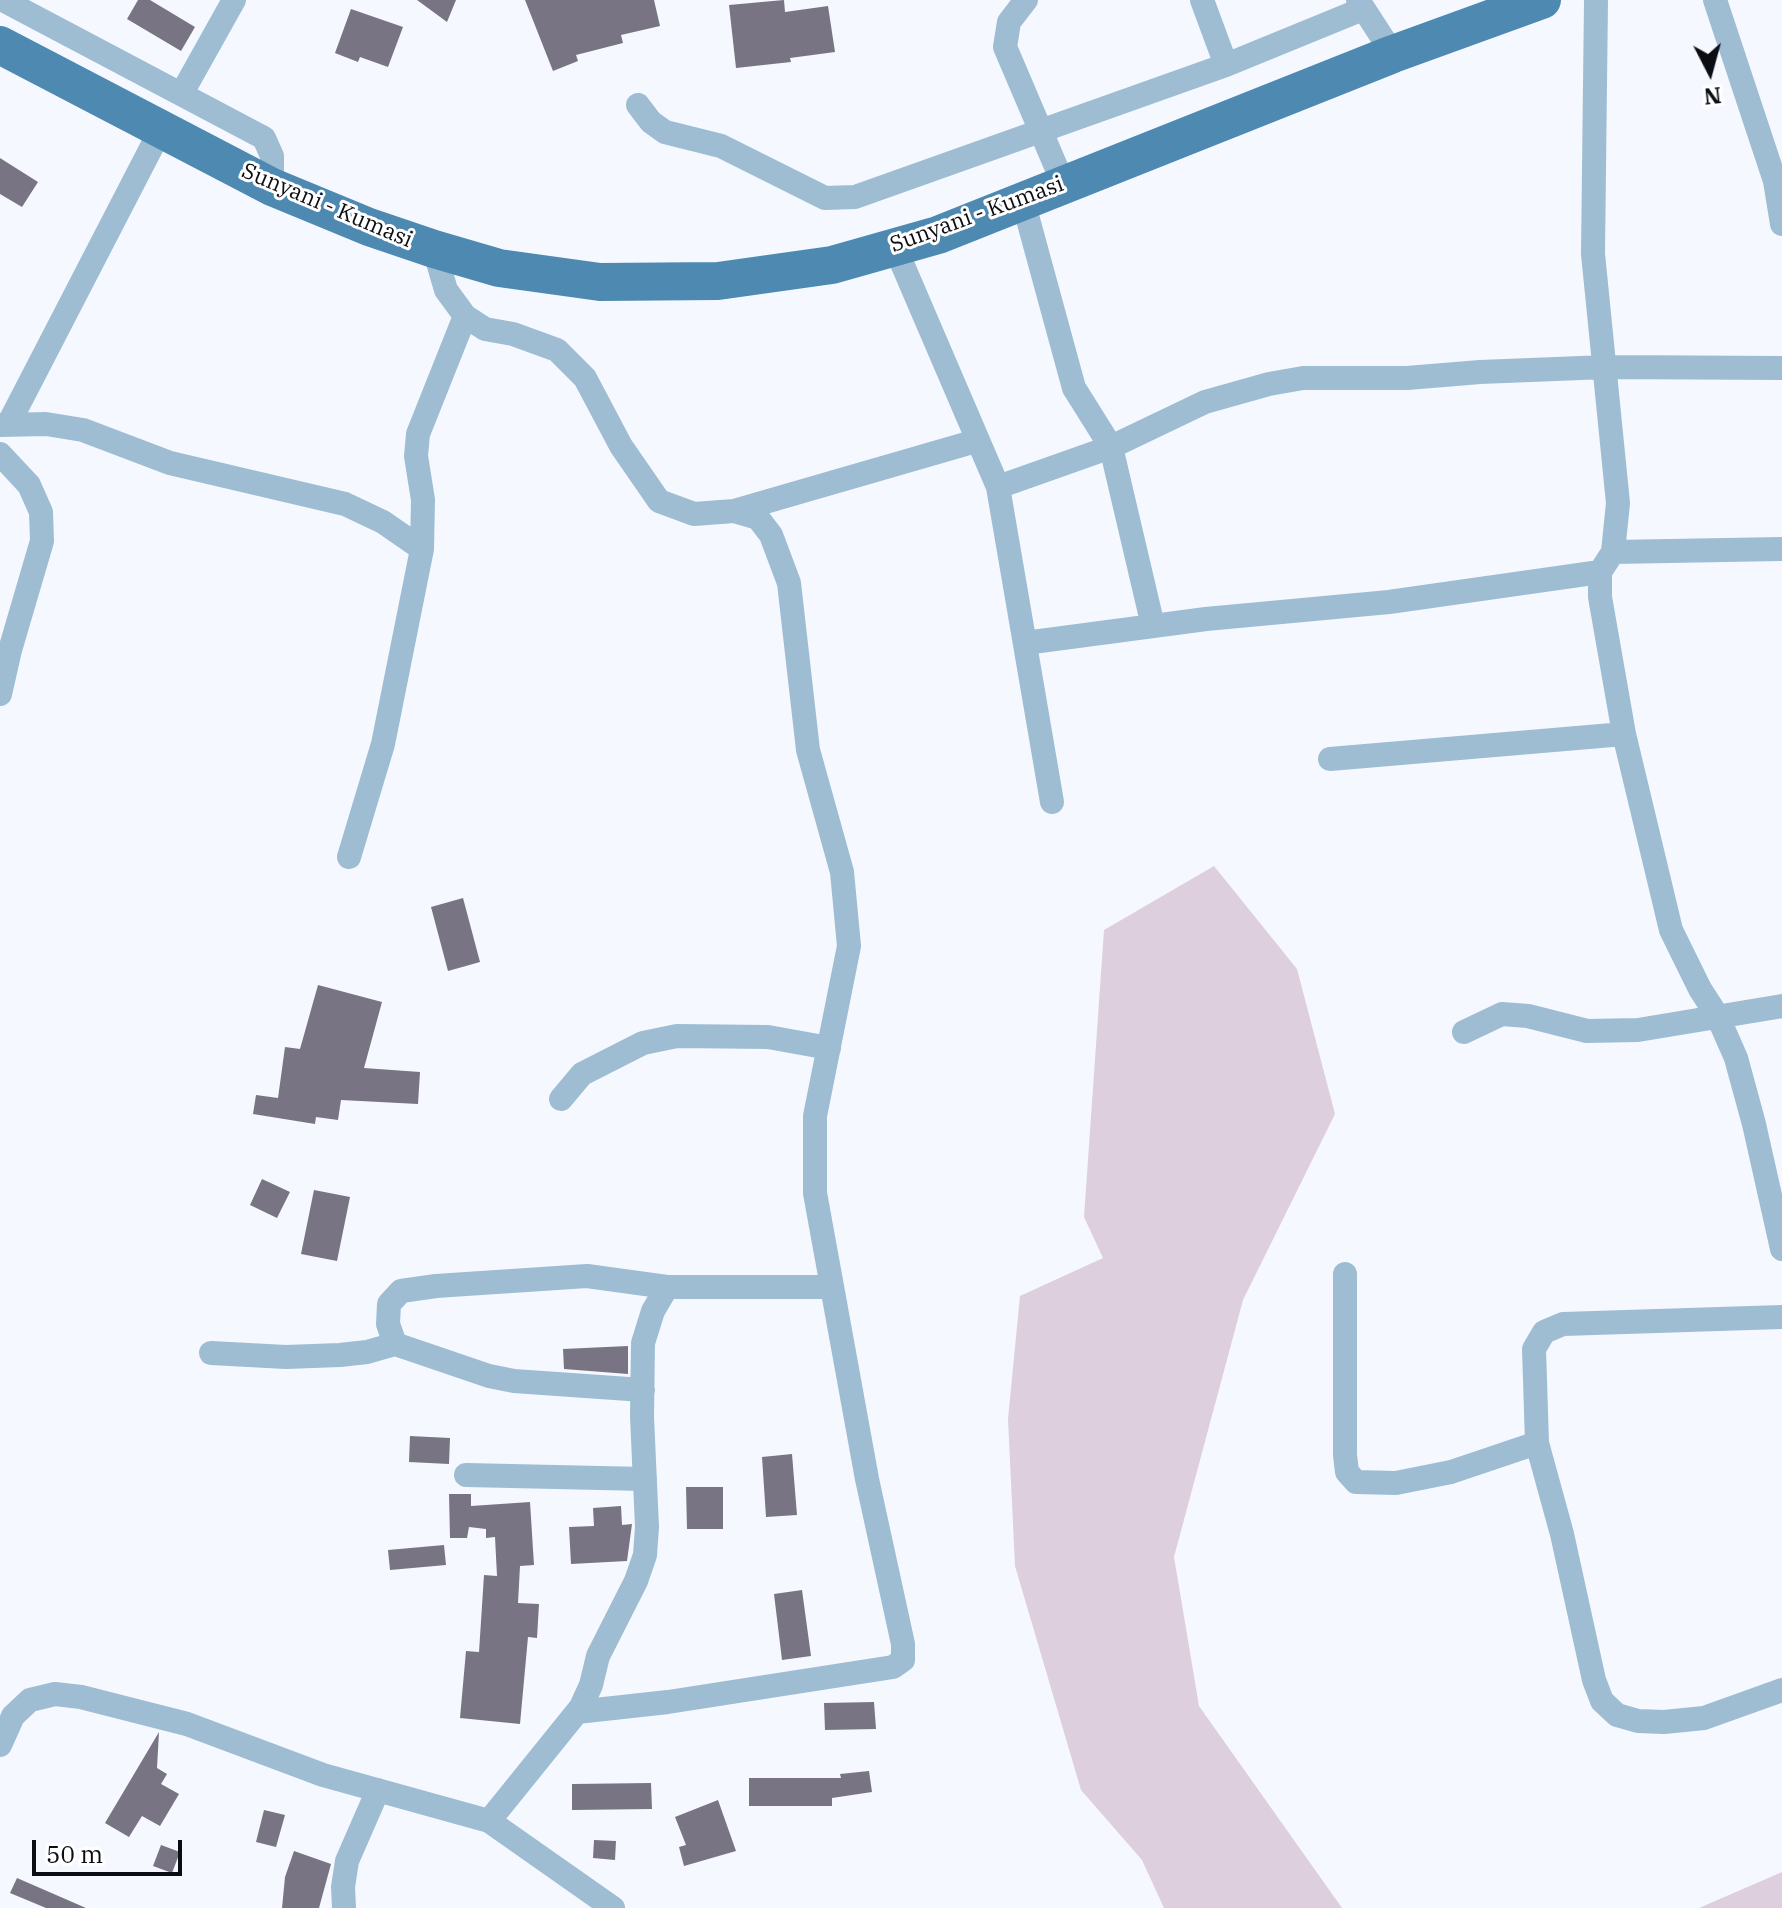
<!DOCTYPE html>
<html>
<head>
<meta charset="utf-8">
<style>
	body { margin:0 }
	#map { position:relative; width:1782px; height:1908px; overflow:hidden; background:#f5f8ff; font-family:"IBM Plex Serif",serif }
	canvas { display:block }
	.north { position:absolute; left:1670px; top:32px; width:80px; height:80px; -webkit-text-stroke:6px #fff; paint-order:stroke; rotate:174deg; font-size:22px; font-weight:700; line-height:32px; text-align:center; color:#0b0d12 }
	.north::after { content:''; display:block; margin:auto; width:28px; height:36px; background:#0b0d12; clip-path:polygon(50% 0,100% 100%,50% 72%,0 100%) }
	.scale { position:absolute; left:32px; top:1840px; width:150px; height:36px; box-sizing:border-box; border:4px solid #0b0d12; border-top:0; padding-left:10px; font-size:24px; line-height:28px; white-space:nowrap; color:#0b0d12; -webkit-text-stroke:6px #fff; paint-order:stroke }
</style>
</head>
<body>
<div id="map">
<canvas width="1782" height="1908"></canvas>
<div class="north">N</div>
<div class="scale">50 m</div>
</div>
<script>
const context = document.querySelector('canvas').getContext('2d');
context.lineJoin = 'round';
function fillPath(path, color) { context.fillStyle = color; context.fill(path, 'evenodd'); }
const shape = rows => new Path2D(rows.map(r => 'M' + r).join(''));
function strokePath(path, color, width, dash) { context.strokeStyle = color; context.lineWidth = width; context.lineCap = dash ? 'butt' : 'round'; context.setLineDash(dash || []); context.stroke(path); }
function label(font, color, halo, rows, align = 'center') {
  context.font = font + ' "IBM Plex Serif",serif'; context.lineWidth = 6; context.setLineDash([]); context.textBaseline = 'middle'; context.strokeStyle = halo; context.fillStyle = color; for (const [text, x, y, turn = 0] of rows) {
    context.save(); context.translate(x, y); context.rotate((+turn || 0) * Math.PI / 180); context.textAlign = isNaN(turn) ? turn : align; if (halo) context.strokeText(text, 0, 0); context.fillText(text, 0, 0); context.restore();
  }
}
const green = shape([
	[1214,866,1297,969,1335,1114,1243,1300,1174,1557,1199,1706,1342,1908,1164,1908,1142,1860,1081,1790,1015,1566,1008,1419,1020,1296,1103,1258,1084,1217,1104,930],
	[1782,1872,1782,1908,1699,1908]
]);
const building = shape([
	[138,0,150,0,195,27,181,51,127,19],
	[417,0,456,0,447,22],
	[525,0,654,0,660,26,621,35,623,43,576,55,578,61,553,71],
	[784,0,785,12,828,6,835,52,790,58,791,62,736,68,729,5],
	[351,9,403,27,388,67,360,57,358,62,335,53],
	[0,158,38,182,22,207,0,194],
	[463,898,480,962,448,971,431,907],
	[318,985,382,1002,364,1068,420,1072,418,1104,341,1100,338,1120,316,1117,315,1124,253,1114,256,1095,278,1098,285,1047,300,1049],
	[262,1179,290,1192,277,1218,250,1205],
	[314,1190,350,1197,337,1261,301,1254],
	[628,1346,628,1374,564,1369,563,1349],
	[410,1436,450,1438,449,1464,409,1462],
	[792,1454,797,1515,766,1517,762,1457],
	[686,1487,723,1487,723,1529,687,1529],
	[449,1494,471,1494,471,1506,530,1502,534,1565,520,1566,518,1603,539,1604,537,1638,528,1637,520,1724,460,1718,466,1651,479,1652,484,1575,497,1576,495,1537,486,1538,486,1529,469,1527,467,1538,450,1538],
	[621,1506,622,1525,632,1524,627,1561,571,1564,569,1527,594,1526,593,1508],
	[444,1545,446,1565,390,1570,388,1550],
	[802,1590,811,1656,782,1660,774,1594],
	[874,1702,876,1729,825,1730,824,1703],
	[159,1732,157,1768,167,1774,161,1784,179,1794,160,1826,142,1816,129,1837,105,1823],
	[869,1771,872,1792,832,1798,832,1806,749,1806,749,1778,841,1778,840,1774],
	[651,1783,652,1809,572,1810,572,1784],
	[718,1800,736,1851,684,1866,679,1847,686,1845,675,1817],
	[264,1810,285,1815,276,1847,256,1842],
	[594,1840,616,1841,615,1860,593,1858],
	[161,1845,180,1852,172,1873,153,1866],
	[294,1851,331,1864,319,1908,282,1908,285,1877],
	[17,1878,86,1908,46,1908,10,1893]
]);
const street = shape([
	[3,0,264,138,272,156,272,187],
	[1026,0,1009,22,1005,47,1063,183],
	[1202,0,1226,65],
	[1358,0,1393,54],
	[1596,0,1593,254,1618,503,1613,552,1600,572,1600,597,1624,734,1671,930,1700,989,1718,1017,1736,1058,1754,1124,1782,1249],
	[1715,0,1775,181,1782,224],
	[182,93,234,0],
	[638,105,651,122,665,132,721,146,825,198,855,197,1226,65,1363,9],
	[1023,201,1074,388,1111,447,1153,626],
	[895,247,998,487,1052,802],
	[434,249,446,290,465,316,485,329,513,334,557,350,585,378,621,446,659,501,694,514,734,511,758,518,771,535,789,583,808,750,842,872,849,946,815,1116,815,1193,867,1479,903,1644,903,1660,893,1667,668,1702,577,1712],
	[9,423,161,129],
	[0,425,46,424,83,430,170,463,345,504,383,522,422,549],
	[0,454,29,485,41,512,42,541,10,650,0,694],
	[998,487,1111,447,1205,402,1269,384,1303,378,1407,378,1480,372,1606,367,1782,368],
	[734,511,976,441],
	[1613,552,1782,549],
	[1025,643,1206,619,1389,602,1600,572],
	[1330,759,1624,734],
	[349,857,383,744,422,549,423,500,416,456,418,434,465,316],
	[1464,1032,1502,1014,1528,1016,1587,1031,1638,1030,1782,1006],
	[561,1099,582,1074,643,1043,677,1036,768,1037,829,1048],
	[1345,1274,1345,1455,1347,1472,1356,1482,1396,1483,1451,1472,1537,1443],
	[1782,1317,1563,1324,1544,1332,1534,1349,1537,1443,1562,1534,1594,1680,1602,1701,1617,1715,1638,1721,1664,1722,1704,1718,1782,1690],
	[395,1344,388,1324,389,1304,401,1291,436,1286,587,1276,667,1287],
	[211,1353,286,1357,340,1355,367,1352,395,1344,489,1376,514,1381,643,1390],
	[466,1475,645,1479],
	[0,1745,13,1716,30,1700,55,1694,81,1697,187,1724,323,1775,489,1821,613,1908],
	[489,1821,581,1707,591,1685,598,1656,636,1581,645,1555,647,1527,642,1417,643,1343,653,1311,667,1287,830,1287],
	[344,1908,343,1887,347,1861,378,1790]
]);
const primary = shape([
	[0,45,272,187,369,227,434,249,499,268,600,282,718,281,832,265,938,235,1393,54,1542,0]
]);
const streetNames = [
	["Sunyani - Kumasi",327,206,23],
	["Sunyani - Kumasi",977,215,-20]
];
fillPath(green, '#decfdf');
fillPath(building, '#787483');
strokePath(street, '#9ebdd3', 24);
strokePath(primary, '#4e89b2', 38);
label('22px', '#0b0d12', '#fff', streetNames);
</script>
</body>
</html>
